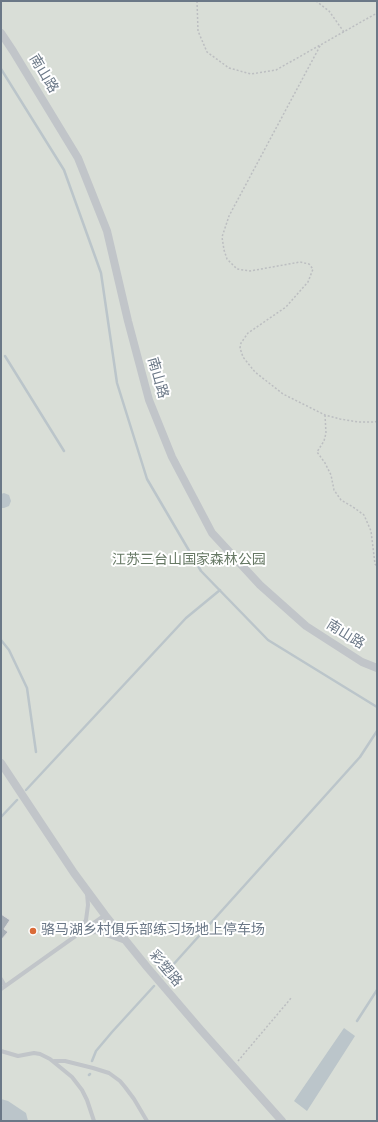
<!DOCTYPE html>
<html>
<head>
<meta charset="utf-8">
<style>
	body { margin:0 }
	#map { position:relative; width:378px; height:1122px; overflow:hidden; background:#f9faf8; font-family:Jost,sans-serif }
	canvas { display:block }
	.frame { position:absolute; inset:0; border:2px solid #6b7887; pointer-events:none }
</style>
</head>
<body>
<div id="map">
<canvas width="378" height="1122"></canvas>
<div class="frame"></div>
</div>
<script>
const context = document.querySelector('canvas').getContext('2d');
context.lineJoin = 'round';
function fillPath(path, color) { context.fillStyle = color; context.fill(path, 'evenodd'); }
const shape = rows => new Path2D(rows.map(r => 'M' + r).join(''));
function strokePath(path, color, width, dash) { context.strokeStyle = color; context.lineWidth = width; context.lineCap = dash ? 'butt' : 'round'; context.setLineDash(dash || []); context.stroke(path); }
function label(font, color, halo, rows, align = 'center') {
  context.font = font + ' Jost,"Noto Sans SC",sans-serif'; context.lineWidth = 4; context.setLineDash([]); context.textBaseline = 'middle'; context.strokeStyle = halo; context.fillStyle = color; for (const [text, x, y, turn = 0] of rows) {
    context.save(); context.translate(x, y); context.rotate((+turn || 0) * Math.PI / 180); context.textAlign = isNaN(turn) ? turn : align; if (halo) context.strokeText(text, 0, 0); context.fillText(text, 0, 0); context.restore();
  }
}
const green = shape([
	[1,1,377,1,377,1121,1,1121]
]);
const water = shape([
	[4,493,9,495,11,501,9,506,4,508,2,508,1,494],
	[344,1028,355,1036,307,1111,294,1101],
	[1,1099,8,1101,26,1113,28,1121,1,1121]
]);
const stream = shape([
	[1,69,64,170,101,273,117,383,147,479,201,571,268,640,377,707],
	[5,356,64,451],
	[1,640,9,650,27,688,36,752],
	[26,790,186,618,220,590],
	[1,817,17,800],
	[163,976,360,757,377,731],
	[357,1021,377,990],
	[92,1061,96,1051,112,1032,154,986],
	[89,1075,90,1074]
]);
const building = shape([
	[1,914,10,920,4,929,8,932,1,940,1,914]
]);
const path = shape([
	[197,1,198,31,207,52,229,68,251,74,276,70,377,13],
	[316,1,329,11,344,32],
	[320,46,229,216,222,237,224,250,227,259,237,269,250,271,300,262,309,264,313,269,308,282,286,307,248,333,241,343,240,348,243,357,255,372,283,394,325,415,340,419,358,422,375,422,377,421],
	[325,415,326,433,324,441,317,452,325,463,331,475,334,490,341,500,353,507,364,515,371,531,375,564,377,566],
	[238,1061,292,997]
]);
const service = shape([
	[78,932,86,920,88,905,87,893],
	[78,935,88,933,96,932,104,934,123,941],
	[1,979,5,986],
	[1,989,105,915],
	[1,1051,18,1056,34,1053,40,1054,50,1059,72,1077,82,1090,87,1100,94,1121],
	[54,1061,65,1061,93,1068,109,1073,120,1081,125,1087,134,1099,147,1121]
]);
const minor = shape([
	[1,33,13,51,78,158,107,231,128,321,149,400,172,457,212,533,260,585,306,626,362,662,377,668],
	[1,763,74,873,105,915,147,967,200,1029,282,1121]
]);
const markers = [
	[33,931,4,"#da6b38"]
];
const streetNames = [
	["南山路",43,74,59],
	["南山路",157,378,74],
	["南山路",345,635,32],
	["彩塑路",165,969,50]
];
const parkNames = [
	["江苏三台山国家森林公园",189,561]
];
const poiNames = [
	["骆马湖乡村俱乐部练习场地上停车场",41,931]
];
fillPath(green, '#d9ded7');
fillPath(water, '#bbc5ca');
strokePath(stream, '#bbc5ca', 2.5);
fillPath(building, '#a9b0b7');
strokePath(building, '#dbdcda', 1);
strokePath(path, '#bcbec1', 1.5, [2, 2]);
strokePath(service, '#c1c5c9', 4);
strokePath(minor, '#c1c5c9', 8);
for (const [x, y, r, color] of markers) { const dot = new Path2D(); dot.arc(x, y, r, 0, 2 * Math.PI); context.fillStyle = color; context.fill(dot); strokePath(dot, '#fff', 1.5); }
label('14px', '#6b7887', '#fff', streetNames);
label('14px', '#677965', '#fff', parkNames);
label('14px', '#6b7887', '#fff', poiNames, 'left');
</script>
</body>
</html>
